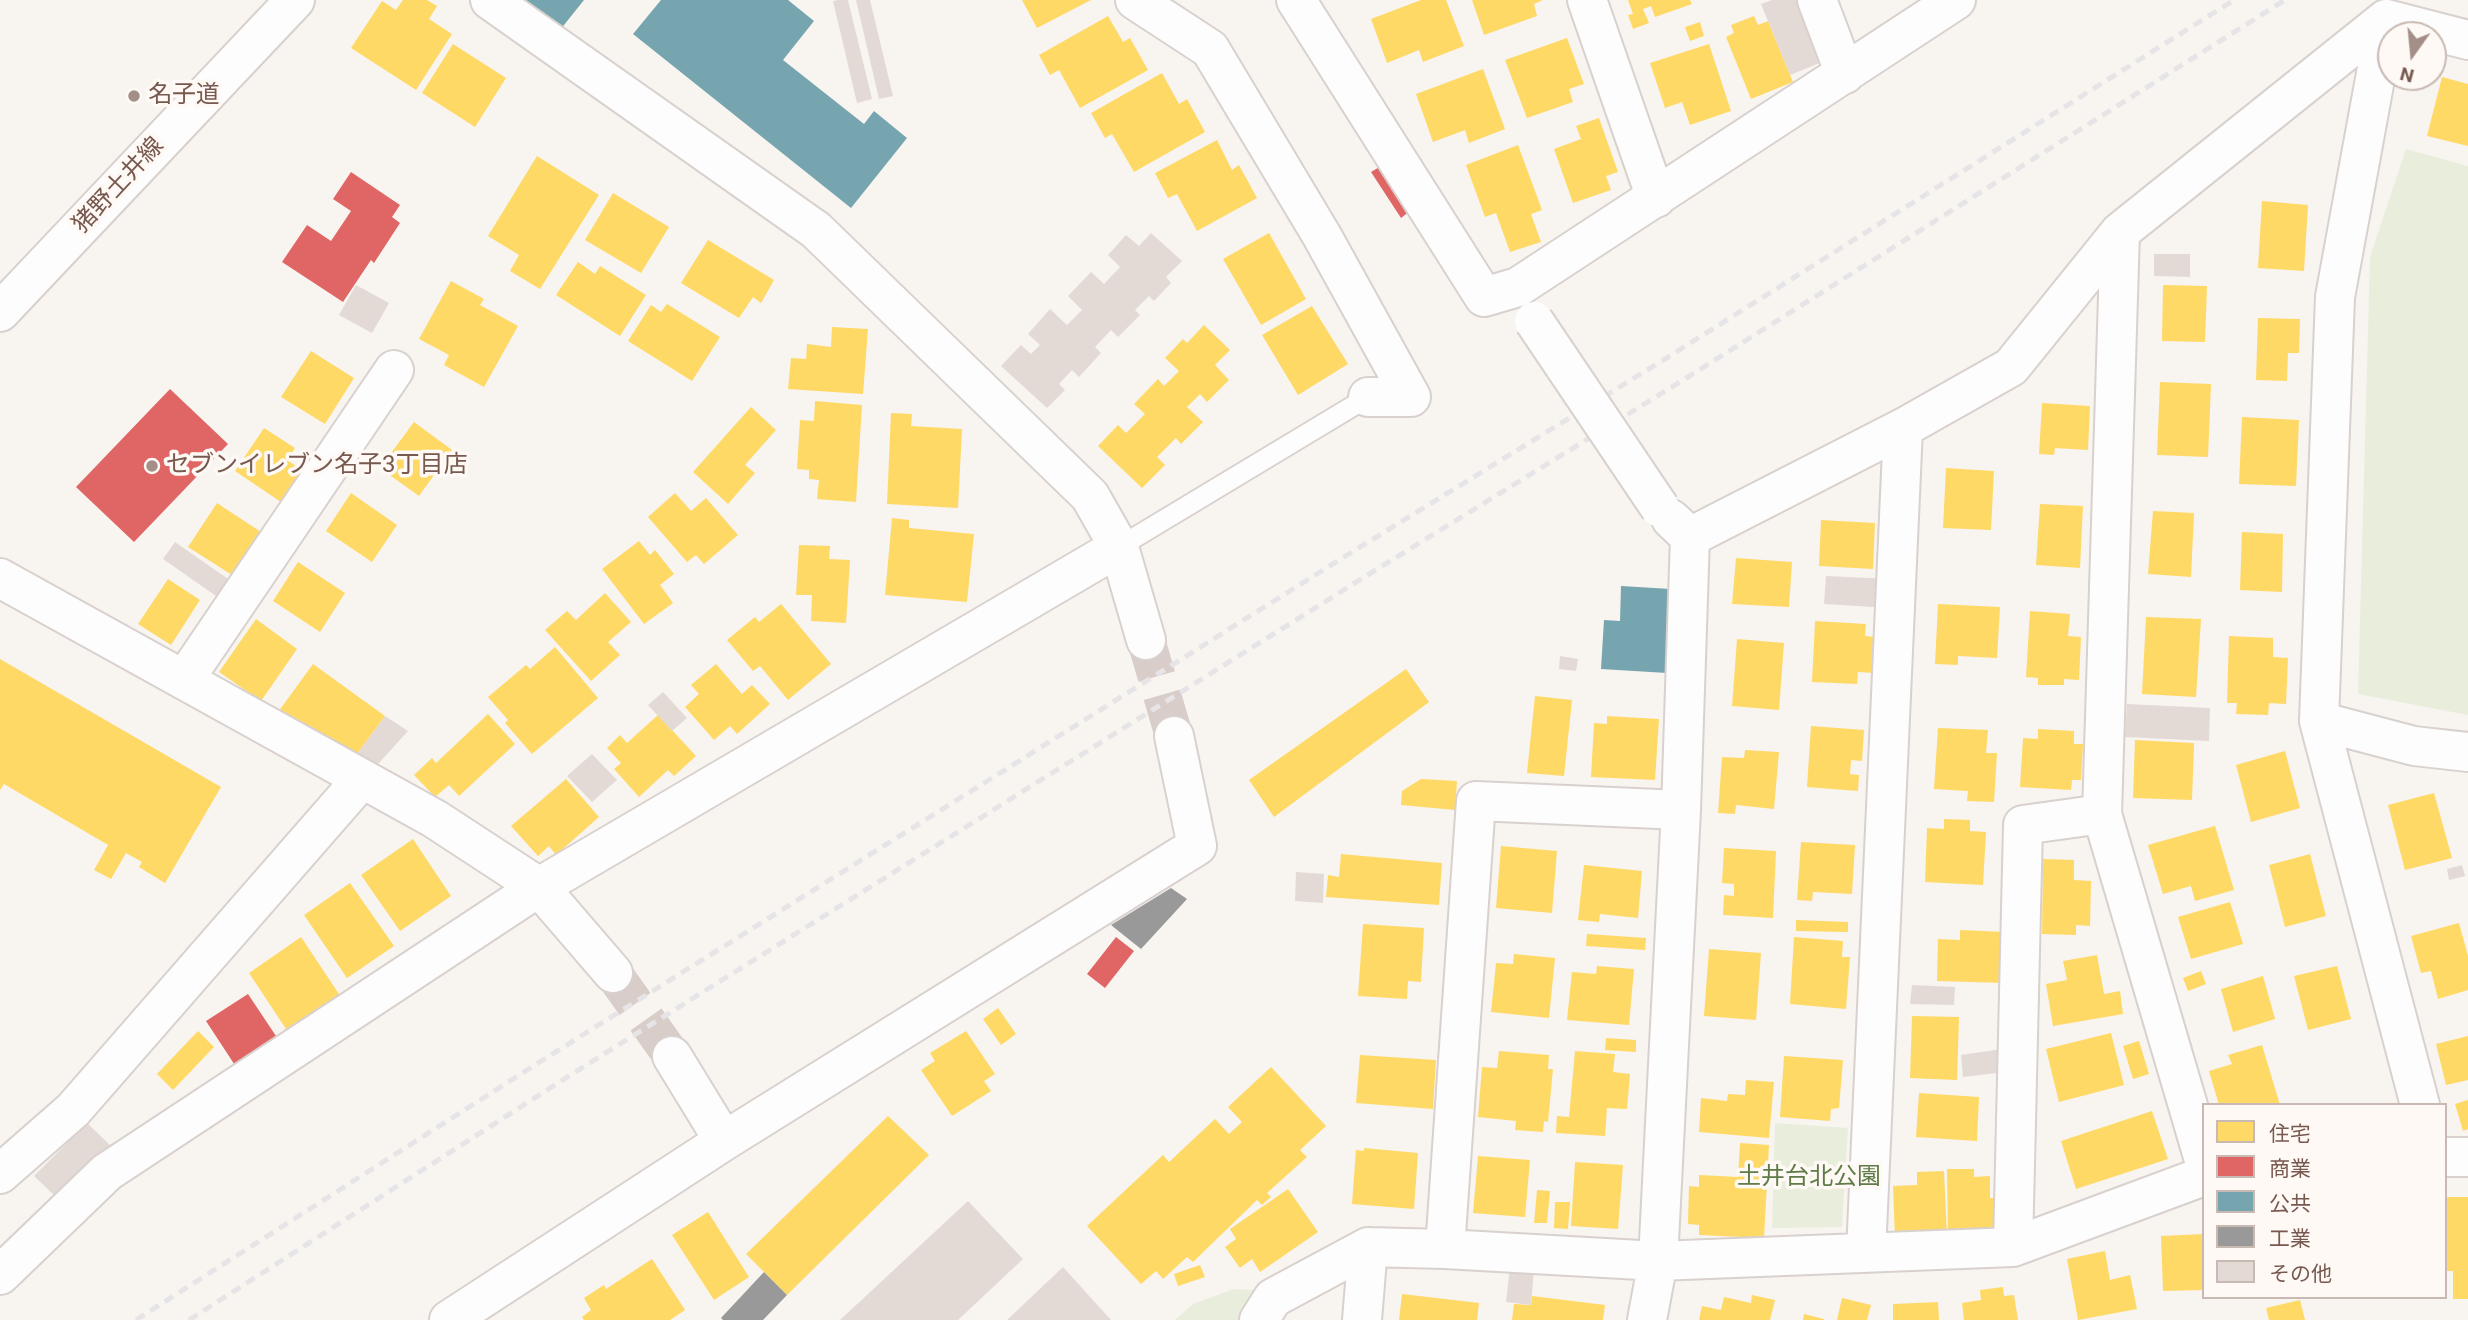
<!DOCTYPE html>
<html>
<head>
<meta charset="utf-8">
<style>
	body { margin:0 }
	#map { position:relative; width:2468px; height:1320px; overflow:hidden; background:#f8f4f0; font-family:Roboto,"Noto Sans JP",sans-serif }
	canvas { display:block }
	.legend { position:absolute; left:2202px; top:1103px; width:245px; height:196px; box-sizing:border-box; background:#fef9f4; border:2px solid #c8b9b2; margin:0; padding:9px 12px; list-style:none; font-size:21px; color:#775950 }
	.legend li { display:flex; align-items:center; gap:14px; height:35px }
	.legend b { width:35px; border:2px solid #c8b9b2 }
	.north { position:absolute; left:2377px; top:21px; width:70px; height:70px; box-sizing:border-box; background:#fef9f4; border:2px solid #c8b9b2; border-radius:50%; rotate:195deg; font-size:19px; font-weight:700; line-height:28px; text-align:center; color:#775950 }
	.north::after { content:''; display:block; margin:auto; width:24px; height:32px; background:#a48f88; clip-path:polygon(50% 0,100% 100%,50% 72%,0 100%) }
</style>
</head>
<body>
<div id="map">
<canvas width="2468" height="1320"></canvas>
<ul class="legend">
<li><b style="height:19px;background:#ffd966"></b>住宅</li>
<li><b style="height:19px;background:#e06666"></b>商業</li>
<li><b style="height:19px;background:#76a5af"></b>公共</li>
<li><b style="height:19px;background:#999"></b>工業</li>
<li><b style="height:19px;background:#e3dad5"></b>その他</li>
</ul>
<div class="north">N</div>
</div>
<script>
const context = document.querySelector('canvas').getContext('2d');
context.lineJoin = 'round';
function fillPath(path, color) { context.fillStyle = color; context.fill(path, 'evenodd'); }
const shape = rows => new Path2D(rows.map(r => 'M' + r).join(''));
function strokePath(path, color, width, dash) { context.strokeStyle = color; context.lineWidth = width; context.lineCap = dash ? 'butt' : 'round'; context.setLineDash(dash || []); context.stroke(path); }
function label(font, color, halo, rows, align = 'center') {
  context.font = font + ' Roboto,"Noto Sans JP",sans-serif'; context.lineWidth = 7; context.setLineDash([]); context.textBaseline = 'middle'; context.strokeStyle = halo; context.fillStyle = color; for (const [text, x, y, turn = 0] of rows) {
    context.save(); context.translate(x, y); context.rotate((+turn || 0) * Math.PI / 180); context.textAlign = isNaN(turn) ? turn : align; if (halo) context.strokeText(text, 0, 0); context.fillText(text, 0, 0); context.restore();
  }
}
const green = shape([
	[2406,149,2468,166,2468,715,2358,694,2370,257],
	[1775,1123,1848,1128,1842,1227,1772,1228],
	[1234,1289,1255,1290,1245,1320,1175,1320,1193,1304]
]);
const homes = shape([
	[403,0,427,0,437,6,429,19,452,34,416,90,351,48,382,1,396,10],
	[1022,0,1091,0,1037,28],
	[1421,0,1446,0,1464,46,1423,62,1419,50,1387,63,1371,19],
	[1472,0,1543,0,1534,4,1537,16,1484,35],
	[1628,0,1690,0,1692,4,1655,17,1651,6,1643,9,1649,23,1633,29,1628,15,1633,14],
	[1108,16,1123,42,1130,38,1148,70,1080,108,1059,70,1050,75,1039,55],
	[1754,16,1758,25,1768,21,1793,82,1751,99,1726,37,1734,33,1731,25],
	[1700,22,1704,36,1690,41,1685,27],
	[1567,38,1584,84,1569,89,1573,102,1527,118,1505,60],
	[453,44,506,78,475,127,422,93],
	[1709,44,1731,111,1690,125,1682,102,1665,108,1650,63],
	[1483,69,1505,129,1469,143,1465,130,1433,142,1416,94],
	[1162,73,1179,104,1187,99,1205,132,1134,172,1112,134,1105,138,1091,113],
	[2442,77,2468,84,2468,146,2427,136],
	[1599,118,1618,172,1606,176,1611,190,1573,203,1554,149,1581,139,1576,126],
	[1217,140,1232,170,1239,165,1257,198,1197,231,1177,194,1168,198,1155,173],
	[1518,145,1542,210,1531,214,1541,242,1510,252,1496,213,1485,217,1466,165],
	[537,156,599,195,540,289,510,271,519,255,488,236],
	[613,193,669,227,641,273,585,240],
	[2262,201,2308,205,2304,271,2258,268],
	[1269,233,1306,299,1261,325,1223,259],
	[708,240,774,280,761,303,753,297,739,318,681,283],
	[578,262,595,274,600,266,646,295,620,336,556,295],
	[451,281,484,299,480,305,518,326,484,387,444,365,449,355,419,339],
	[2163,285,2207,286,2205,342,2162,341],
	[667,304,720,337,692,381,628,341,651,305,661,312],
	[1312,306,1348,364,1298,395,1262,335],
	[2258,318,2300,319,2299,353,2288,353,2287,381,2256,380],
	[1204,325,1230,350,1215,365,1229,380,1207,402,1200,394,1187,407,1203,422,1181,444,1176,438,1157,457,1165,465,1142,488,1098,446,1118,425,1126,433,1145,414,1134,404,1158,379,1164,386,1179,371,1165,358,1183,339,1187,343],
	[832,327,868,329,863,394,788,389,791,358,806,359,807,344,831,347],
	[311,351,354,378,325,424,281,397],
	[2160,382,2211,384,2208,457,2157,455],
	[815,401,862,405,856,502,817,499,819,480,809,479,809,470,797,469,800,420,814,421],
	[2042,403,2090,406,2088,450,2055,448,2054,455,2039,454],
	[751,407,776,430,745,465,755,473,728,504,693,472],
	[891,413,912,414,911,426,962,429,958,508,887,504],
	[2242,417,2299,420,2296,486,2239,484],
	[414,422,452,450,419,496,380,468],
	[264,428,295,448,287,460,302,470,281,502,235,471],
	[1946,468,1994,471,1991,530,1943,528],
	[351,493,397,525,372,562,326,531],
	[675,493,691,511,706,498,738,535,704,564,696,555,687,562,648,517],
	[217,503,261,532,232,575,188,547],
	[2040,504,2083,506,2080,568,2036,565],
	[2153,511,2194,513,2191,577,2148,574],
	[892,518,909,520,909,528,974,534,967,602,885,595],
	[1821,520,1875,523,1873,569,1819,566],
	[2242,532,2283,534,2282,592,2240,590],
	[639,541,650,555,655,550,674,574,660,585,673,603,644,624,602,569],
	[799,545,830,546,829,559,850,560,846,623,811,621,812,595,796,595],
	[1736,558,1792,562,1789,607,1732,604],
	[298,562,345,593,320,632,273,601],
	[168,579,200,600,171,645,138,624],
	[605,593,631,622,608,642,620,655,591,681,545,630,567,611,576,620],
	[781,604,831,664,788,700,760,666,753,671,727,640,755,617,759,622],
	[1938,604,2000,607,1997,658,1958,656,1958,665,1935,664],
	[2030,611,2070,614,2068,636,2081,637,2079,680,2064,679,2064,685,2038,685,2038,678,2026,677],
	[2146,617,2201,619,2196,697,2142,694],
	[256,619,297,649,261,701,219,672],
	[1815,621,1866,624,1865,636,1876,637,1874,673,1858,672,1857,684,1812,682],
	[2229,636,2273,638,2273,657,2288,658,2286,704,2269,703,2268,715,2236,714,2237,703,2227,703],
	[1737,639,1784,643,1779,710,1732,706],
	[555,647,598,698,532,754,505,723,508,720,488,697,526,665,530,669],
	[0,659,221,787,165,883,139,867,142,862,126,853,111,879,94,870,108,845,4,784,0,790],
	[313,664,385,716,352,761,293,718,286,728,273,719],
	[716,664,742,694,752,685,770,704,737,734,730,726,714,740,685,707,699,694,691,685],
	[1406,669,1429,702,1274,817,1249,780],
	[1535,696,1572,700,1564,776,1527,773],
	[488,714,515,744,459,796,449,785,435,797,414,775,432,758,436,763],
	[658,715,696,756,674,776,668,770,639,797,614,769,621,763,607,748,620,735,627,743],
	[1607,716,1659,719,1655,780,1591,777,1594,723,1607,724],
	[1811,726,1864,730,1862,761,1851,760,1850,774,1859,775,1858,791,1807,787],
	[1938,728,1988,730,1986,753,1997,753,1994,802,1967,801,1968,791,1934,789],
	[2038,729,2074,731,2074,744,2083,744,2081,780,2072,780,2071,790,2020,787,2023,738,2038,739],
	[2135,740,2194,743,2192,800,2133,798],
	[1745,750,1779,752,1774,809,1736,805,1735,814,1718,813,1722,757,1744,758],
	[2285,751,2300,808,2251,822,2236,765],
	[566,779,599,817,556,855,549,846,538,856,511,826],
	[1421,779,1457,781,1455,810,1401,805,1402,791],
	[2434,793,2452,858,2405,870,2388,805],
	[1944,819,1970,820,1970,831,1986,832,1983,885,1925,882,1927,828,1944,829],
	[2215,826,2234,890,2195,901,2191,886,2163,894,2148,845],
	[413,839,451,896,400,931,361,875],
	[1801,842,1855,845,1852,894,1813,892,1812,901,1797,900],
	[1501,846,1557,851,1552,913,1496,908],
	[1724,848,1776,851,1773,918,1723,915,1724,895,1734,896,1734,884,1722,883],
	[1341,854,1442,863,1439,905,1326,897,1328,875,1339,877],
	[2310,854,2326,916,2285,927,2269,865],
	[2043,859,2074,860,2074,880,2091,881,2090,926,2076,925,2076,935,2042,934],
	[1584,865,1642,871,1638,918,1600,914,1599,922,1578,920],
	[350,883,394,946,347,978,304,915],
	[2230,902,2243,944,2191,959,2178,917],
	[1796,920,1848,922,1848,932,1796,931],
	[2459,923,2468,956,2468,990,2438,999,2431,971,2421,973,2411,936],
	[1363,924,1424,928,1421,982,1408,981,1407,999,1358,996],
	[1960,930,2005,932,2004,983,1937,981,1938,939,1960,940],
	[1587,934,1646,938,1645,950,1586,946],
	[301,937,343,1000,290,1035,249,973],
	[1794,937,1843,941,1842,957,1850,957,1846,1009,1790,1004],
	[1709,949,1761,953,1756,1020,1704,1016],
	[1514,954,1555,958,1549,1018,1491,1012,1496,963,1513,964],
	[2097,955,2104,994,2120,991,2123,1014,2053,1026,2046,984,2067,980,2063,961],
	[1597,966,1634,969,1629,1025,1567,1020,1572,972,1596,974],
	[2337,966,2351,1019,2308,1030,2294,976],
	[2201,971,2206,984,2188,991,2183,978],
	[2263,976,2275,1019,2233,1032,2221,989],
	[998,1008,1016,1034,1001,1045,983,1019],
	[1912,1016,1959,1017,1957,1080,1910,1078],
	[198,1031,214,1047,173,1090,157,1074],
	[966,1031,995,1074,984,1081,991,1091,952,1116,921,1070,935,1061,930,1053],
	[2111,1033,2124,1085,2059,1102,2046,1049],
	[2468,1036,2468,1080,2446,1085,2436,1044],
	[1606,1038,1636,1040,1636,1052,1605,1050],
	[2139,1041,2149,1074,2133,1079,2123,1046],
	[2262,1045,2280,1105,2219,1105,2209,1071,2232,1064,2228,1055],
	[1499,1051,1549,1055,1548,1069,1553,1069,1548,1122,1544,1121,1543,1132,1515,1130,1516,1121,1478,1117,1482,1067,1497,1068],
	[1575,1051,1615,1054,1613,1072,1630,1074,1627,1109,1607,1108,1605,1136,1556,1133,1557,1116,1569,1117],
	[1360,1055,1436,1060,1433,1109,1356,1103],
	[1784,1056,1843,1060,1839,1108,1831,1109,1830,1121,1780,1117],
	[1271,1067,1326,1126,1300,1150,1307,1157,1267,1193,1271,1197,1262,1205,1257,1200,1193,1262,1187,1257,1163,1279,1156,1271,1141,1284,1087,1226,1163,1155,1169,1162,1215,1119,1229,1134,1242,1122,1228,1107],
	[1746,1080,1774,1082,1769,1138,1699,1132,1701,1098,1727,1101,1728,1094,1745,1095],
	[1919,1093,1979,1097,1977,1141,1916,1137],
	[2468,1100,2468,1129,2463,1131,2455,1104],
	[2152,1111,2168,1159,2076,1189,2061,1141],
	[888,1116,929,1155,787,1295,746,1254],
	[1740,1143,1769,1145,1764,1238,1699,1235,1699,1225,1688,1224,1689,1186,1699,1187,1699,1175,1738,1177],
	[1364,1148,1418,1153,1414,1209,1352,1204,1356,1150,1364,1151],
	[1478,1156,1530,1160,1525,1217,1473,1213],
	[1575,1162,1623,1165,1618,1229,1571,1226],
	[1947,1169,1974,1169,1974,1177,1990,1176,1990,1198,2001,1198,2002,1232,1948,1235],
	[1944,1171,1947,1237,1895,1238,1893,1186,1917,1185,1917,1172],
	[1288,1189,1318,1232,1260,1272,1252,1259,1240,1268,1225,1247,1236,1239,1230,1229],
	[1537,1190,1550,1191,1547,1223,1534,1223],
	[2445,1197,2468,1197,2468,1299,2453,1299,2453,1271,2445,1271],
	[1555,1202,1570,1202,1568,1229,1554,1228],
	[708,1212,749,1277,714,1300,672,1235],
	[2204,1234,2204,1290,2163,1291,2161,1236],
	[2105,1251,2110,1280,2130,1275,2137,1309,2078,1320,2067,1259],
	[652,1259,685,1310,670,1320,584,1320,582,1317,591,1310,584,1298,604,1285,606,1289],
	[1200,1265,1205,1277,1178,1286,1174,1274],
	[2003,1287,2004,1296,2014,1295,2018,1320,1964,1320,1962,1303,1981,1300,1980,1290],
	[1402,1294,1479,1303,1477,1320,1399,1320],
	[1752,1295,1775,1300,1770,1320,1699,1320,1702,1306,1721,1310,1724,1297,1751,1303],
	[1532,1296,1605,1305,1603,1320,1512,1320,1514,1304,1531,1305],
	[1842,1298,1871,1305,1867,1320,1837,1320],
	[2300,1300,2305,1320,2269,1320,2266,1308],
	[1938,1302,1939,1320,1893,1320,1893,1304],
	[1804,1314,1824,1319,1824,1320,1803,1320]
]);
const shops = shape([
	[1381,166,1410,211,1401,218,1371,172],
	[351,172,400,205,392,217,400,223,374,263,371,260,343,302,282,262,307,225,331,241,351,211,333,199],
	[170,389,228,444,134,542,76,487],
	[1116,937,1134,951,1105,988,1087,974],
	[248,994,284,1048,242,1076,206,1021]
]);
const public = shape([
	[522,0,584,0,560,30],
	[661,0,788,0,814,21,783,60,864,124,874,111,907,138,851,208,633,34],
	[1621,586,1671,589,1667,673,1601,669,1604,620,1620,621]
]);
const industry = shape([
	[1171,888,1187,899,1141,949,1111,925],
	[764,1272,787,1295,763,1320,723,1320,721,1318]
]);
const building = shape([
	[838,0,848,0,872,99,857,103,833,1],
	[856,0,870,0,893,96,879,99],
	[1772,0,1803,0,1822,62,1790,75,1761,4],
	[1151,233,1182,261,1166,277,1171,283,1154,301,1149,296,1135,310,1140,315,1118,337,1111,330,1095,347,1101,353,1079,377,1072,370,1059,384,1065,390,1047,408,1001,366,1021,345,1031,354,1040,345,1028,334,1050,309,1067,325,1082,310,1068,296,1091,272,1104,284,1120,267,1108,255,1126,235,1139,246],
	[2154,254,2190,254,2190,277,2154,276],
	[356,285,389,303,372,333,339,315],
	[175,542,231,581,219,598,163,559],
	[1826,576,1891,579,1890,608,1824,604],
	[1560,656,1578,659,1576,671,1559,669],
	[663,692,687,718,672,731,648,705],
	[2127,704,2210,708,2209,741,2125,737],
	[385,716,408,731,369,774,352,761],
	[592,754,617,780,592,802,567,776],
	[2462,865,2465,876,2449,880,2447,869],
	[1296,872,1324,874,1323,903,1295,901],
	[1912,985,1955,987,1954,1005,1910,1004],
	[2002,1049,2005,1072,1963,1077,1961,1055],
	[87,1123,112,1147,59,1200,34,1176],
	[968,1201,1023,1259,958,1320,840,1320],
	[1063,1267,1111,1320,1007,1320],
	[1510,1267,1534,1269,1531,1305,1506,1302]
]);
const streetTunnel = shape([
	[1146,640,1174,736],
	[613,973,672,1056]
]);
const lane = shape([
	[1119,547,1368,397]
]);
const street = shape([
	[490,0,816,230,1090,496,1119,547,1146,640],
	[1135,0,1210,49,1322,236,1411,397,1368,397],
	[1296,0,1484,297,1518,287,1956,0],
	[1587,0,1656,198],
	[1817,0,1845,74],
	[2386,19,2335,297,2319,721,2414,746,2468,752],
	[2386,19,2468,40],
	[2120,232,2102,814,2204,1160],
	[1690,537,1903,428,2011,367,2120,232,2386,19],
	[0,578,435,819,539,887,613,973],
	[184,680,394,370],
	[2319,721,2420,1105],
	[672,1056,724,1141],
	[2445,1157,2468,1157],
	[0,1174,73,1110,362,779],
	[2013,1247,2023,825,2102,814],
	[1445,1249,1476,801,1681,810],
	[1866,1253,1903,428],
	[0,1275,107,1172,539,887,1119,547],
	[449,1320,724,1141,1197,846,1174,736],
	[1259,1320,1273,1298,1368,1247,1445,1249,1658,1261,2013,1247,2204,1176],
	[1362,1320,1368,1247],
	[1647,1320,1658,1261,1681,810,1690,537,1671,519]
]);
const secondary = shape([
	[0,312,295,0]
]);
const rail = shape([
	[136,1320,538,1063,1344,557,1665,359,2234,0],
	[189,1320,561,1081,1366,576,1688,377,2285,0]
]);
const streetBridge = shape([
	[1534,321,1660,508]
]);
const markers = [
	[134,96,7,"#a48f88"],
	[152,466,7,"#a48f88"]
];
const poiNames = [
	["名子道",148,96],
	["セブンイレブン名子3丁目店",166,466]
];
const streetNames = [
	["猪野土井線",119,186,-47]
];
const parkNames = [
	["土井台北公園",1809,1178]
];
fillPath(green, '#e9eedc');
fillPath(homes, '#ffd966');
fillPath(shops, '#e06666');
fillPath(public, '#76a5af');
fillPath(industry, '#999');
fillPath(building, '#e3dad5');
strokePath(streetTunnel, '#d8cdc8', 38, [38, 19]);
strokePath(lane, '#d8d1ce', 23);
strokePath(street, '#d8d1ce', 42);
strokePath(secondary, '#d8d0cc', 42);
strokePath(lane, '#fefdfd', 19);
strokePath(street, '#fefdfd', 38);
strokePath(secondary, '#fefdfd', 38);
strokePath(rail, '#e6e4e7', 5, [10, 7]);
strokePath(streetBridge, '#d8d1ce', 42, []);
strokePath(streetBridge, '#fefdfd', 38);
for (const [x, y, r, color] of markers) { const dot = new Path2D(); dot.arc(x, y, r, 0, 2 * Math.PI); context.fillStyle = color; context.fill(dot); strokePath(dot, '#fef9f4', 2.5); }
label('24px', '#775950', '#fef9f4', poiNames, 'left');
label('24px', '#775950', '#fef9f4', streetNames);
label('24px', '#5e7b48', '#fef9f4', parkNames);
</script>
</body>
</html>
